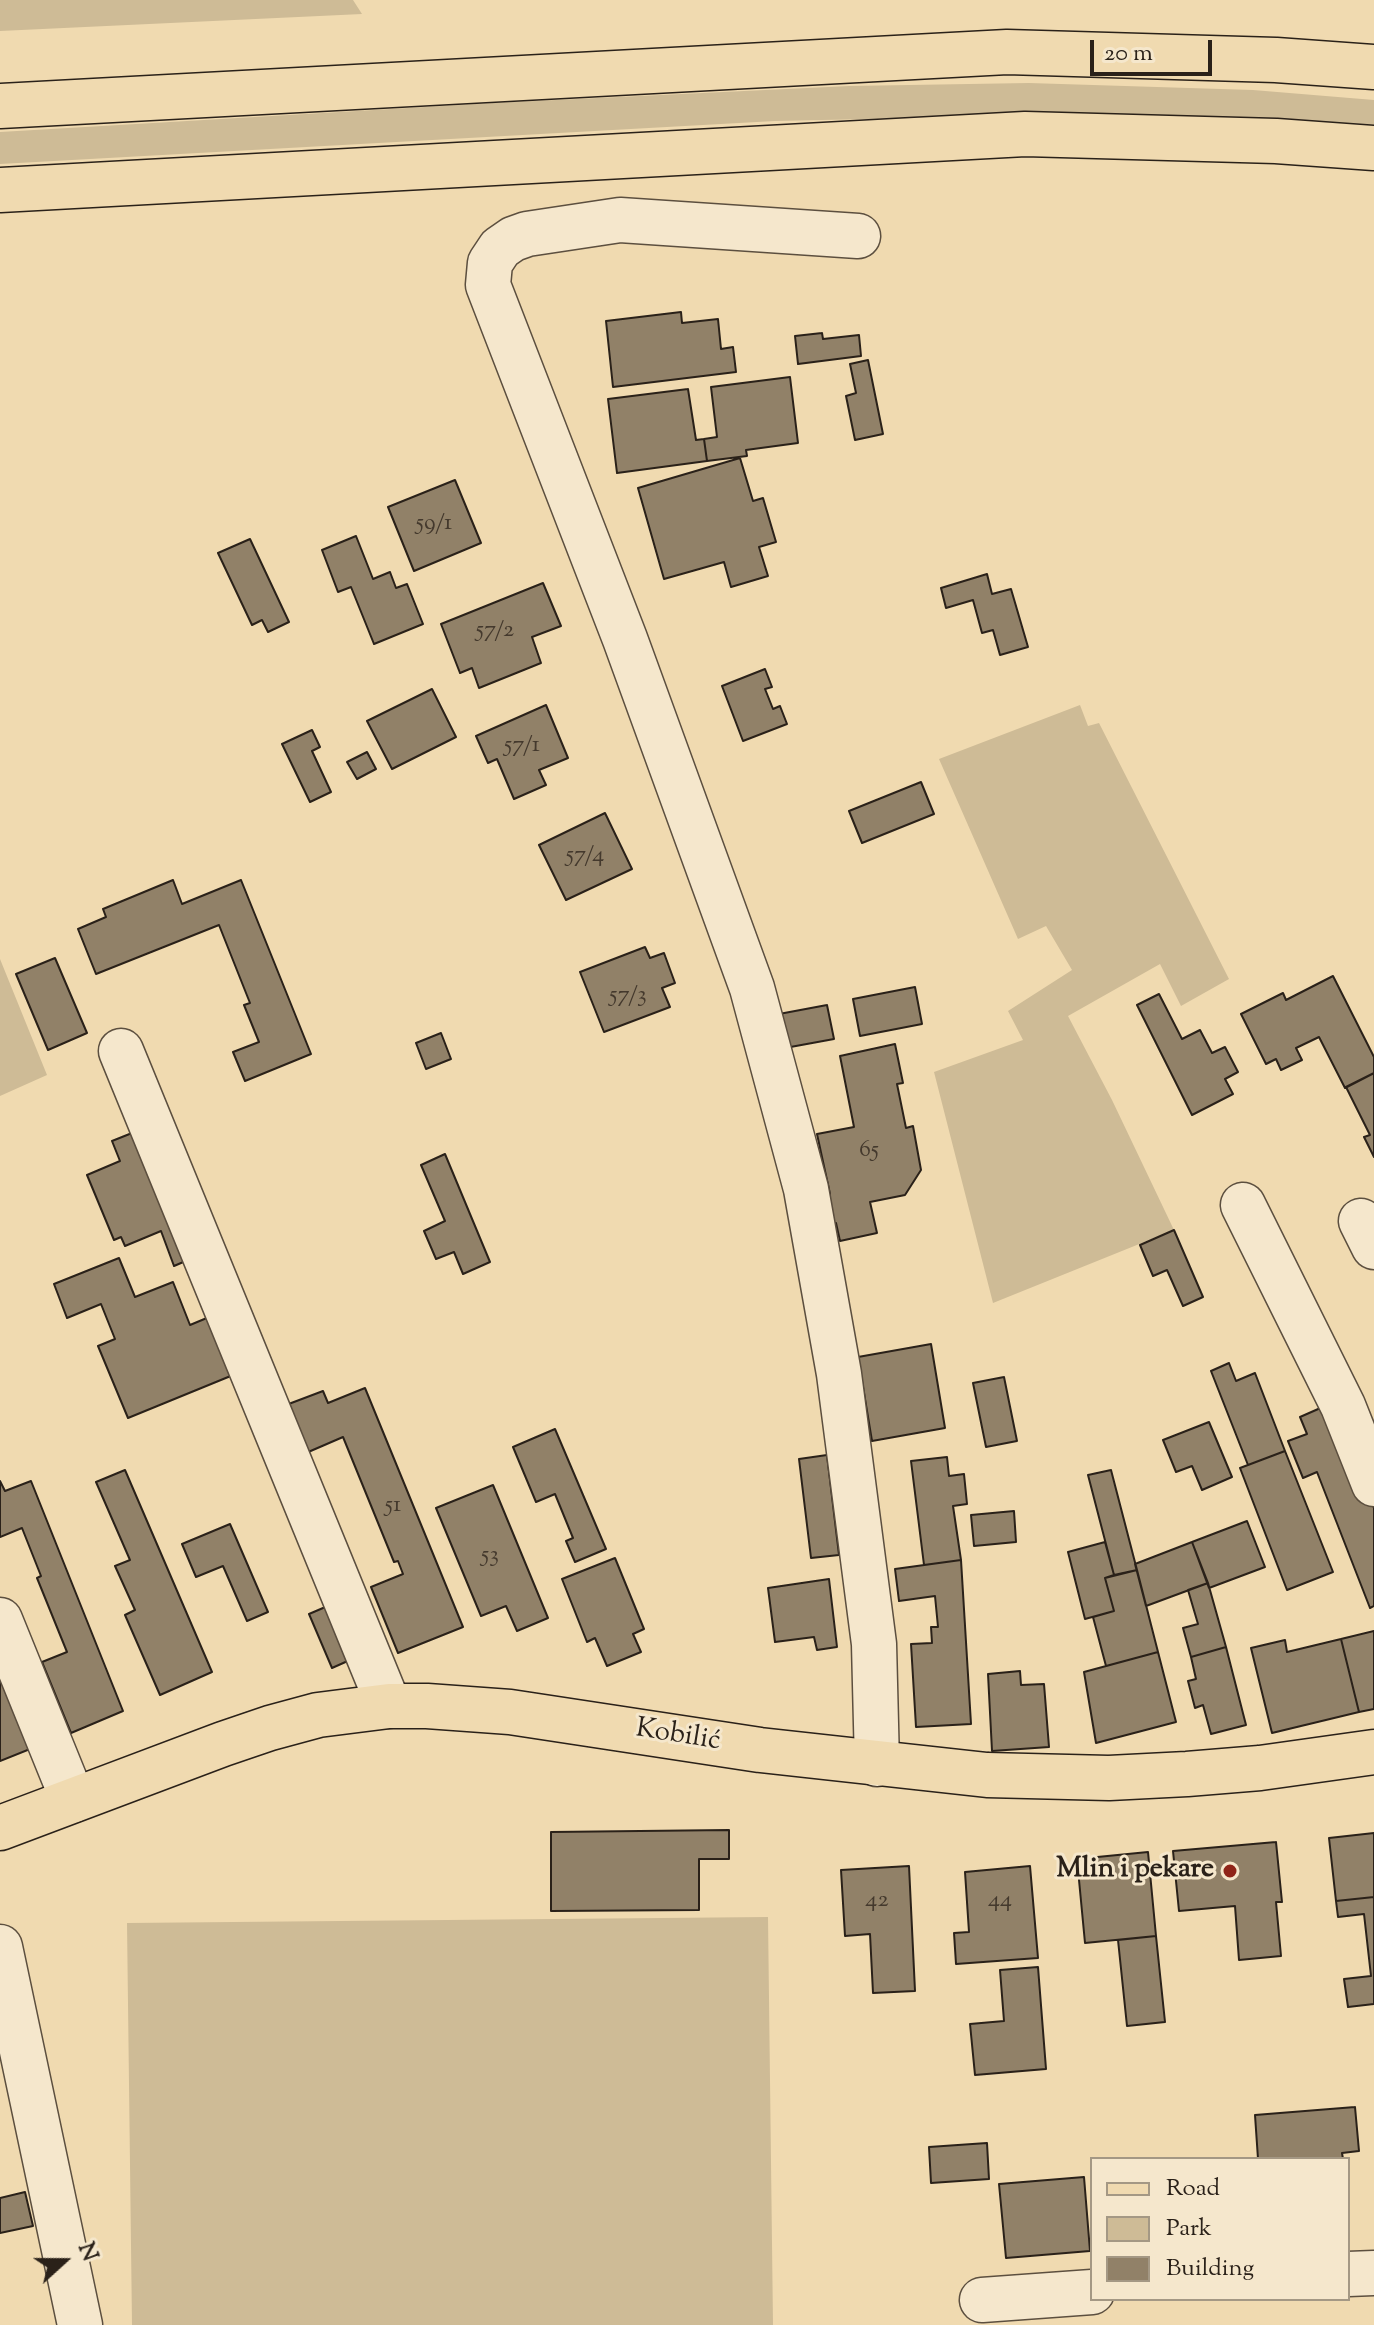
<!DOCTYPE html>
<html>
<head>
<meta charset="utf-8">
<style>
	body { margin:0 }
	#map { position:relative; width:1374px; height:2325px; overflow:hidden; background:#f0dab0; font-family:"Sorts Mill Goudy",serif }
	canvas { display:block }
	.legend { position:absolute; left:1090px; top:2157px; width:260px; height:144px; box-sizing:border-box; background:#f5e7cc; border:2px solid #a49884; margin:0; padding:10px 14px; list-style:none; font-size:24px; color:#2a2119 }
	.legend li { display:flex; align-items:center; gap:16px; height:40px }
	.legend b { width:40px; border:2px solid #a49884 }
	.north { position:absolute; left:24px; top:2221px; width:80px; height:80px; -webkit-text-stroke:6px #f5e7cc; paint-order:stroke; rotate:69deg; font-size:22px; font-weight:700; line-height:32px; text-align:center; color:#2a2119 }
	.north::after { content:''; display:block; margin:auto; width:28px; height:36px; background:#2a2119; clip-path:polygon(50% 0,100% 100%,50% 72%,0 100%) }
	.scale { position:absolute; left:1090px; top:40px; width:122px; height:36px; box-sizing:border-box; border:4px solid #2a2119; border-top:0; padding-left:10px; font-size:24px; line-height:28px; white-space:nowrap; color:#2a2119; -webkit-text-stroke:6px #f5e7cc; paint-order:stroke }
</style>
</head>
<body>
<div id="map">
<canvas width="1374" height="2325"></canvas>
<ul class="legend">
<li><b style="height:10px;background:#f0dab0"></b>Road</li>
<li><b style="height:22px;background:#cebb96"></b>Park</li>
<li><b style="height:22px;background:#918168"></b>Building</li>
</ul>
<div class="north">N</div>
<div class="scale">20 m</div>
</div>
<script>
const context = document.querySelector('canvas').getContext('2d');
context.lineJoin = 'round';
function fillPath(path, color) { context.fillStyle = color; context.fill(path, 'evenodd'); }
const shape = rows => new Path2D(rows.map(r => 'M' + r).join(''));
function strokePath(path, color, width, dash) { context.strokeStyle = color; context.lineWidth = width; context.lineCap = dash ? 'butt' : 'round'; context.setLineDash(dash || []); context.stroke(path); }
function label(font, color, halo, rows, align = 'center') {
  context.font = font + ' "Sorts Mill Goudy",serif'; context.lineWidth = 6; context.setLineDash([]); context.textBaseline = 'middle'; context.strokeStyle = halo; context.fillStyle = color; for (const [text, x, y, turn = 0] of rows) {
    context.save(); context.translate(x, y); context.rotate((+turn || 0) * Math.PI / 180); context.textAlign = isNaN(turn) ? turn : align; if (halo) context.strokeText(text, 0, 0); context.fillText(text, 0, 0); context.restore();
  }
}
const green = shape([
	[0,0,353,0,362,14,0,31],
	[1029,83,1253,90,1374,100,1374,131,1012,116,775,121,0,164,0,132,493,103,849,86],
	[1080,705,1088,726,1099,723,1229,979,1181,1006,1160,964,1068,1016,1112,1100,1174,1230,993,1303,934,1072,1023,1040,1008,1011,1072,970,1046,926,1018,939,939,759],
	[0,959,47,1075,0,1096],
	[768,1917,773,2325,132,2325,127,1923]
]);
const building = shape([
	[681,312,682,323,718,319,721,349,733,347,736,372,613,387,606,321,681,312],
	[822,333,823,339,859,335,861,356,798,364,795,336,822,333],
	[868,360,883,434,855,440,846,396,856,393,850,364,868,360],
	[790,377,798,443,746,450,747,456,707,461,704,439,717,437,711,387,790,377],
	[688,389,696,440,704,439,707,461,617,473,608,399,688,389],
	[740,458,753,501,763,498,776,542,759,547,768,576,731,587,724,562,664,579,638,488,740,458],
	[455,480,481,543,414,571,388,507,455,480],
	[356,536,373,579,390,572,396,588,407,584,423,624,374,644,351,587,338,592,322,550,356,536],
	[250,539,289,622,268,632,262,620,252,625,218,553,250,539],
	[987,574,992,594,1011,589,1028,647,1000,655,993,630,982,633,973,600,946,608,941,588,987,574],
	[543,583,561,626,532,637,541,663,479,688,472,668,460,673,441,624,543,583],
	[765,669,772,687,765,689,773,709,780,706,787,724,743,741,722,686,765,669],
	[432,689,456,737,392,769,367,721,432,689],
	[546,705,568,758,539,770,546,785,514,799,497,759,488,763,476,736,546,705],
	[312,730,320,747,312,751,331,792,310,802,282,744,312,730],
	[367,752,376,769,357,779,347,762,367,752],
	[921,782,934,814,862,843,849,811,921,782],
	[605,813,632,869,566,900,539,845,605,813],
	[173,880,182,904,241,880,311,1054,245,1081,233,1052,259,1042,244,1005,250,1003,219,925,96,974,78,929,106,917,103,909,173,880],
	[645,947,650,958,664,953,675,983,662,988,670,1007,604,1032,580,972,645,947],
	[55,958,87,1033,48,1050,16,974,55,958],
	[1333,976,1374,1057,1374,1073,1345,1088,1319,1037,1296,1048,1302,1060,1281,1070,1276,1059,1266,1064,1241,1014,1283,993,1286,1000,1333,976],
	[915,987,922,1024,860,1036,853,999,915,987],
	[1159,994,1182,1039,1200,1030,1212,1053,1225,1047,1238,1072,1225,1079,1233,1094,1192,1115,1137,1005,1159,994],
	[827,1005,834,1039,785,1048,779,1014,827,1005],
	[441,1033,451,1059,426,1069,416,1043,441,1033],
	[895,1044,903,1083,897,1084,906,1128,913,1126,921,1170,905,1195,870,1202,877,1233,840,1241,836,1223,828,1225,822,1196,830,1194,817,1134,854,1127,840,1056,895,1044],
	[1374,1073,1374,1157,1364,1137,1370,1135,1346,1087,1374,1073],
	[142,1129,195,1257,174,1266,161,1231,125,1246,121,1237,114,1240,87,1175,120,1161,112,1141,142,1129],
	[445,1154,490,1262,463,1274,454,1252,436,1259,424,1231,445,1221,421,1165,445,1154],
	[1174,1230,1203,1297,1183,1306,1167,1270,1153,1276,1140,1245,1174,1230],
	[119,1258,135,1297,173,1282,190,1325,214,1315,238,1373,128,1418,98,1346,115,1339,101,1304,67,1318,54,1284,119,1258],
	[931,1344,945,1428,872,1441,858,1357,931,1344],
	[1229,1363,1236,1381,1255,1373,1285,1451,1248,1465,1211,1371,1229,1363],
	[1004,1377,1017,1441,986,1447,973,1383,1004,1377],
	[365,1388,463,1627,398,1653,371,1587,403,1574,398,1561,394,1562,343,1437,306,1453,286,1405,323,1391,328,1403,365,1388],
	[1325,1406,1345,1435,1374,1508,1374,1606,1370,1608,1317,1472,1303,1478,1288,1441,1307,1434,1300,1417,1325,1406],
	[1209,1422,1232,1477,1202,1490,1192,1466,1176,1472,1163,1440,1209,1422],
	[555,1429,606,1549,575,1562,566,1541,573,1538,555,1494,536,1502,513,1447,555,1429],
	[1285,1451,1333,1572,1287,1590,1240,1468,1285,1451],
	[827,1455,839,1555,811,1558,799,1459,827,1455],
	[947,1457,949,1476,964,1474,967,1504,953,1506,961,1560,924,1565,911,1461,947,1457],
	[125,1470,212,1672,160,1695,125,1615,135,1610,115,1566,130,1560,96,1482,125,1470],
	[1111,1470,1137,1570,1114,1575,1088,1475,1111,1470],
	[0,1481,5,1491,31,1481,123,1711,71,1733,42,1662,67,1652,37,1578,41,1576,22,1528,0,1537,0,1481],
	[493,1485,548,1618,517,1631,506,1606,481,1616,436,1508,493,1485],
	[1014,1511,1016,1542,974,1546,971,1515,1014,1511],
	[1247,1521,1265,1567,1209,1588,1192,1542,1247,1521],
	[230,1524,268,1612,247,1621,223,1566,196,1577,182,1544,230,1524],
	[1105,1542,1114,1575,1105,1578,1114,1611,1085,1619,1068,1552,1105,1542],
	[1192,1542,1208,1583,1146,1606,1135,1564,1192,1542],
	[615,1558,644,1629,633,1634,641,1652,607,1666,595,1638,587,1642,562,1579,615,1558],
	[961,1560,971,1724,916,1727,911,1644,932,1643,931,1627,938,1627,935,1596,899,1601,895,1569,961,1560],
	[1137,1570,1158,1652,1106,1666,1093,1617,1114,1611,1105,1578,1137,1570],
	[829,1579,837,1647,817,1650,814,1637,775,1642,768,1588,829,1579],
	[1208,1583,1226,1647,1191,1657,1183,1628,1198,1624,1188,1590,1208,1583],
	[337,1602,359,1656,332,1668,309,1614,337,1602],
	[1374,1631,1374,1709,1359,1712,1341,1639,1374,1631],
	[1341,1639,1359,1712,1272,1733,1251,1648,1285,1640,1287,1652,1341,1639],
	[0,1643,40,1745,0,1761,0,1643],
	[1226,1647,1246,1725,1211,1734,1203,1705,1195,1708,1188,1681,1196,1679,1191,1657,1226,1647],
	[1158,1652,1176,1722,1096,1743,1084,1672,1158,1652],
	[1020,1671,1021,1685,1044,1684,1049,1747,992,1751,988,1674,1020,1671],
	[729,1830,729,1859,699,1859,699,1910,551,1911,551,1832,729,1830],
	[1374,1833,1374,1897,1336,1901,1329,1838,1374,1833],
	[1276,1842,1282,1902,1276,1902,1281,1956,1239,1960,1235,1906,1179,1911,1173,1851,1276,1842],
	[1148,1852,1156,1936,1085,1943,1077,1859,1148,1852],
	[909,1866,915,1991,873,1993,870,1934,845,1936,841,1870,909,1866],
	[1030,1866,1038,1958,956,1964,954,1933,969,1932,965,1872,1030,1866],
	[1374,1897,1374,2004,1348,2007,1344,1979,1371,1976,1364,1914,1338,1917,1336,1901,1374,1897],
	[1156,1936,1165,2022,1127,2026,1118,1940,1156,1936],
	[1038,1967,1046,2069,975,2075,970,2024,1004,2021,1000,1970,1038,1967],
	[1355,2107,1359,2151,1342,2153,1343,2159,1258,2159,1255,2115,1355,2107],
	[987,2143,989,2179,931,2183,929,2147,987,2143],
	[1084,2177,1090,2251,1006,2258,999,2184,1084,2177],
	[25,2192,33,2226,0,2233,0,2198,25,2192]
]);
const minor = shape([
	[858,236,620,220,527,234,513,239,500,248,490,263,488,285,625,639,752,988,806,1189,839,1374,874,1644,877,1764],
	[121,1051,389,1706],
	[1243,1205,1343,1406,1374,1484],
	[1361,1221,1374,1247],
	[0,1620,73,1800],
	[0,1947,80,2325],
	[1348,2274,1374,2273],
	[982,2300,1092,2292]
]);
const major = shape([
	[0,106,1007,52,1276,60,1374,67],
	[0,190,1025,134,1276,141,1374,148],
	[0,1828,223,1744,270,1728,318,1715,389,1706,427,1706,510,1712,760,1750,987,1775,1109,1778,1187,1774,1260,1768,1374,1752]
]);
const markers = [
	[1230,1871,8,"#8f2418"]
];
const numberNames = [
	["59/1",434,525],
	["57/2",495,632],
	["57/1",522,747],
	["57/4",585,857],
	["57/3",628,997],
	["65",869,1152],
	["51",393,1507],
	["53",490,1557],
	["42",877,1902],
	["44",1000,1902]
];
const streetNames = [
	["Kobilić",678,1737,9]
];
const poiNames = [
	["Mlin i pekare",1214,1871]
];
fillPath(green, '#cebb96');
fillPath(building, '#918168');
strokePath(building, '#2a2119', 2);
strokePath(minor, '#5c4f3f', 47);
strokePath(major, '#2a2119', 47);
strokePath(minor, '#f5e7cc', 44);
strokePath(major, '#f0dab0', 44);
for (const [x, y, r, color] of markers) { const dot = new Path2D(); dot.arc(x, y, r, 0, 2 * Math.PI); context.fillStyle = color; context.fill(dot); strokePath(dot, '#f5e7cc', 3); }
label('24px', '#44392d', null, numberNames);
label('28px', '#2a2119', '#f5e7cc', streetNames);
label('bold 28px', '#2a2119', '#f5e7cc', poiNames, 'right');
</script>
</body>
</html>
